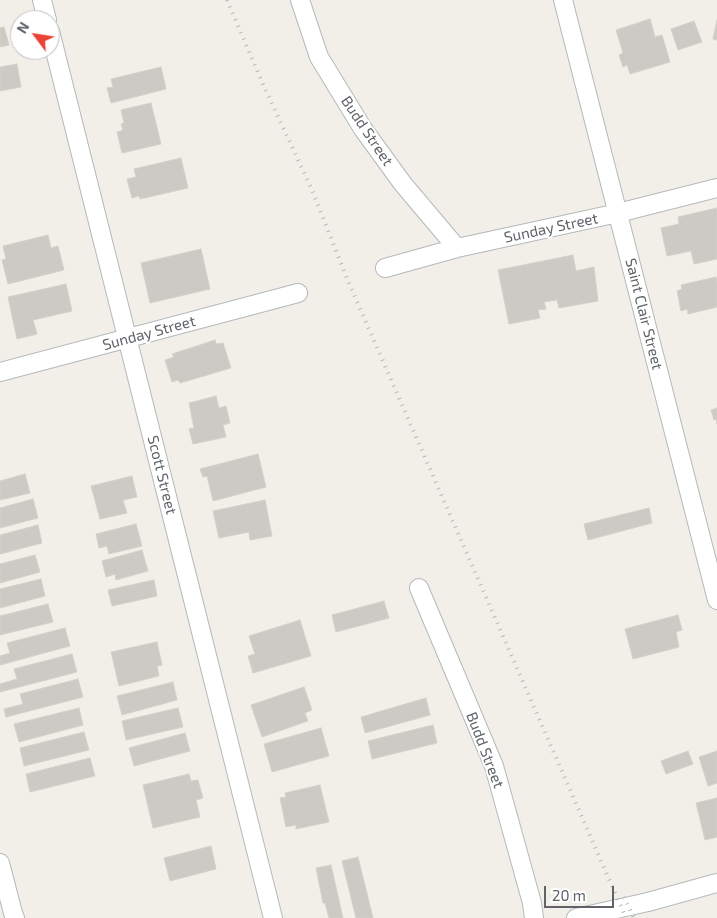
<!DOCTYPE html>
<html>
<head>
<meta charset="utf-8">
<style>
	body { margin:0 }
	#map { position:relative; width:717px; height:918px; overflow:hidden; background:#f1efe8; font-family:"Exo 2",sans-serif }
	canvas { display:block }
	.north { position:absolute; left:10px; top:10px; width:50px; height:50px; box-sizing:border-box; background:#fff; border:1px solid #bfc1c3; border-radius:50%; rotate:301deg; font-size:14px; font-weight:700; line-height:20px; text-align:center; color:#5f6368 }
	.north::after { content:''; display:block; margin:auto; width:18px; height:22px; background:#ea4335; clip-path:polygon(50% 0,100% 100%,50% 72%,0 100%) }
	.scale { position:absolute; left:544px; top:886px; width:70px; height:22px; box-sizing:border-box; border:2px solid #5f6368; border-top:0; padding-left:6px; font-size:15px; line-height:18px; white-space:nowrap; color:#5f6368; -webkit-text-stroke:4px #fff; paint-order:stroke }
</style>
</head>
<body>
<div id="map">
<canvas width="717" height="918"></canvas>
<div class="north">N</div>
<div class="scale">20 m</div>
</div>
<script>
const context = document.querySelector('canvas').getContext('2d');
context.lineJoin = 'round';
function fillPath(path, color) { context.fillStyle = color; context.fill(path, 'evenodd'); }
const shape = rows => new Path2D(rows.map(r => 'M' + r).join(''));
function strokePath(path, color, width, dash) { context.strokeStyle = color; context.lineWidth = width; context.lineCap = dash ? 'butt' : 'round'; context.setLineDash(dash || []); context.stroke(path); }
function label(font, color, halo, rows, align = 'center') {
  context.font = font + ' "Exo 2",sans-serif'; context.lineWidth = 4; context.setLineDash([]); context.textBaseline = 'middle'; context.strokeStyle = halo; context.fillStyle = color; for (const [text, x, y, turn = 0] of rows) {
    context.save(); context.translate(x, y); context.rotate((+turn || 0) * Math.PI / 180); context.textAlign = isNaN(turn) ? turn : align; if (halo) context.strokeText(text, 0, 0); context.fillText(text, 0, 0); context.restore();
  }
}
const building = shape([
	[650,19,655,37,662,35,670,62,630,74,627,65,623,67,619,55,623,53,616,30,650,19],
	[717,20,717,40,713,39,717,20],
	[694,21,702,42,678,50,671,29,694,21],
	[4,27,9,45,0,47,0,28,4,27],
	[17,64,21,87,0,91,0,67,17,64],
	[161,67,166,89,111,103,107,88,113,87,111,79,161,67],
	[151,103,161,144,122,153,117,132,123,130,121,124,124,123,121,110,151,103],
	[181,158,188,188,140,199,139,196,132,198,127,179,136,177,134,169,181,158],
	[717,208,717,259,694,264,691,251,667,256,661,228,679,224,678,217,717,208],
	[48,235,51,248,58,246,64,270,8,284,2,260,6,259,3,246,48,235],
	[201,249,210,289,150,303,141,263,201,249],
	[573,255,576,271,594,267,598,301,559,308,557,300,544,302,546,309,538,310,540,318,509,324,498,270,573,255],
	[716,277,717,282,717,307,688,314,687,309,681,311,677,291,682,289,681,285,716,277],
	[66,284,72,311,33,320,37,334,17,339,8,297,66,284],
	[215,340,216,344,223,343,231,368,180,383,178,380,172,382,165,360,174,357,172,354,215,340],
	[216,396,219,408,226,406,230,423,223,425,226,437,193,444,189,429,194,428,189,403,216,396],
	[717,408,717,424,716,419,714,420,711,410,717,408],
	[258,454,266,487,213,501,207,476,203,477,200,469,258,454],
	[25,474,30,493,0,500,0,481,25,474],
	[132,476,137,497,123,500,127,513,100,519,91,486,132,476],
	[33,499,38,518,0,528,0,508,33,499],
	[265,500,272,536,250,540,249,532,219,538,213,511,265,500],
	[649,508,652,523,588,540,584,524,649,508],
	[136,524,142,546,109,554,107,546,99,548,96,534,136,524],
	[38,525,42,543,0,554,0,535,38,525],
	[142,550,148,571,116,580,115,574,106,577,102,561,142,550],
	[35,555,40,572,0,583,0,564,35,555],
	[41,579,45,596,0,608,0,589,41,579],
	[154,580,157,596,112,606,108,590,154,580],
	[384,601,389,618,336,632,332,615,384,601],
	[48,604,53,622,0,635,0,616,48,604],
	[678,615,682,630,676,632,679,647,633,659,625,629,678,615],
	[300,620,311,656,253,673,248,656,255,654,249,636,300,620],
	[65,628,70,646,0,665,0,656,10,653,7,643,65,628],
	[157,642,162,665,157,666,159,676,119,686,111,652,157,642],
	[72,654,77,672,0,692,0,684,17,679,14,669,72,654],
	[78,679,83,697,6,717,4,709,23,704,20,694,78,679],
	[173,682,177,700,122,715,117,696,173,682],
	[304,687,312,710,305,713,308,721,262,737,251,705,304,687],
	[426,698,430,715,365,733,361,717,426,698],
	[79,708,83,725,19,742,14,724,79,708],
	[178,708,183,727,126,740,122,721,178,708],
	[433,725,437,743,372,759,368,741,433,725],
	[321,728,329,756,272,772,264,744,321,728],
	[84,732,89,750,24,766,20,748,84,732],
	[185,733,190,751,134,766,129,748,185,733],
	[688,751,693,764,666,774,661,761,688,751],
	[717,751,717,783,708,786,699,757,717,751],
	[90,758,95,776,30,792,26,774,90,758],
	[189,774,191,781,198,780,203,798,196,800,200,817,153,828,143,785,189,774],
	[320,785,329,822,296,829,296,825,286,827,280,798,286,797,285,793,320,785],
	[717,798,717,837,705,840,696,803,717,798],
	[211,846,216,869,170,881,164,858,211,846],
	[358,857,373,918,356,918,342,861,358,857],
	[331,865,343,918,329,918,325,903,323,903,316,868,331,865]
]);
const street = shape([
	[42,0,47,20],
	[300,0,319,57,363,129,403,184,457,248],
	[563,0,717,600],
	[50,31,273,918],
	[385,268,457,248,618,213,717,188],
	[0,372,298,293],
	[419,588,494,766,532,903,534,918],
	[0,863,13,913,15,918],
	[576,918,648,902,717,883]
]);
const rail = shape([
	[227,0,262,82,312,190,348,281,626,918],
	[624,897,634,918]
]);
const streetNames = [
	["Budd Street",367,131,56],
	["Sunday Street",551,228,-12],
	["Saint Clair Street",644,314,76],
	["Sunday Street",149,333,-15],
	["Scott Street",162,475,76],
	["Budd Street",485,750,69]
];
fillPath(building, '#cccac5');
strokePath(building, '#d6d1c6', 1);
strokePath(street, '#b5b8bc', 20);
strokePath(street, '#fff', 18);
strokePath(rail, '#b6b7b8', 4, [1, 6]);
label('15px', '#5f6368', '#fff', streetNames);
</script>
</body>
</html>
